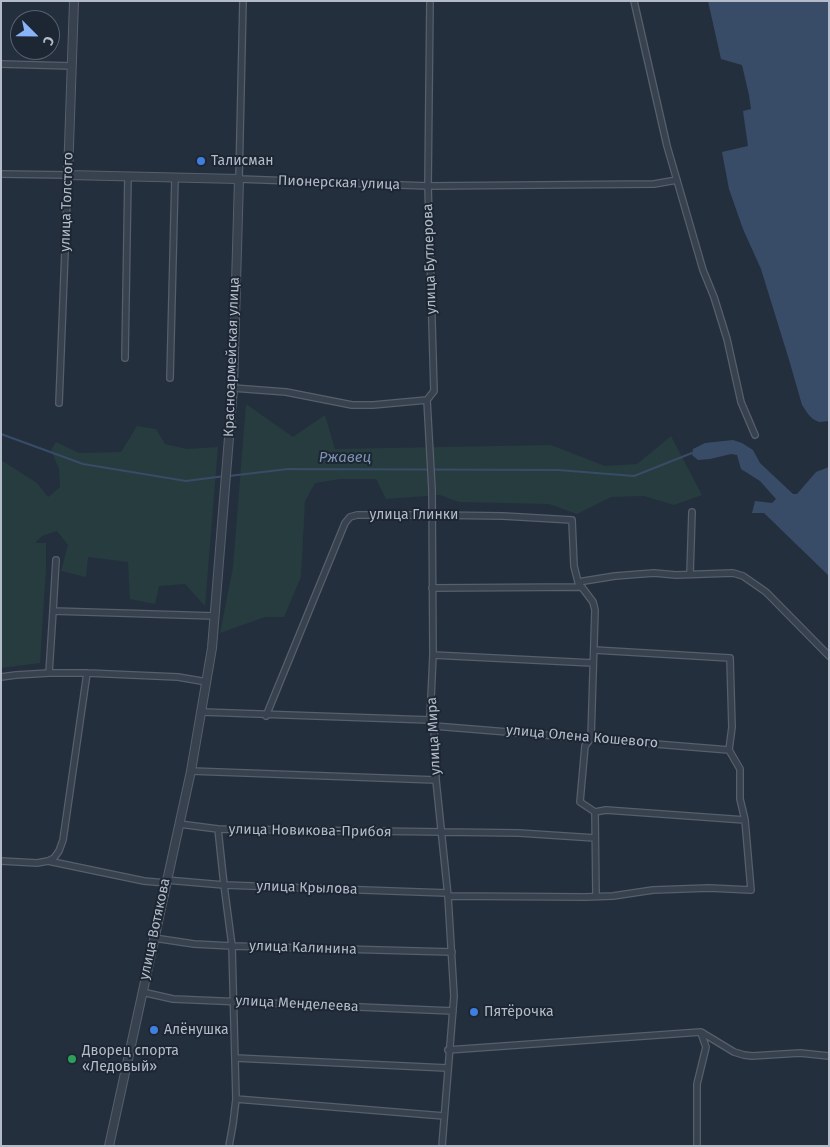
<!DOCTYPE html>
<html>
<head>
<meta charset="utf-8">
<style>
	body { margin:0 }
	#map { position:relative; width:830px; height:1147px; overflow:hidden; background:#242f3e; font-family:"Fira Sans",sans-serif }
	canvas { display:block }
	.frame { position:absolute; inset:0; border:2px solid #b4bcc9; pointer-events:none }
	.north { position:absolute; left:10px; top:10px; width:50px; height:50px; box-sizing:border-box; background:#1d2633; border:1px solid #59626f; border-radius:50%; rotate:113deg; font-size:14px; font-weight:700; line-height:20px; text-align:center; color:#b4bcc9 }
	.north::after { content:''; display:block; margin:auto; width:18px; height:22px; background:#8ab4f8; clip-path:polygon(50% 0,100% 100%,50% 72%,0 100%) }
</style>
</head>
<body>
<div id="map">
<canvas width="830" height="1147"></canvas>
<div class="frame"></div>
<div class="north">С</div>
</div>
<script>
const context = document.querySelector('canvas').getContext('2d');
context.lineJoin = 'round';
function fillPath(path, color) { context.fillStyle = color; context.fill(path, 'evenodd'); }
const shape = rows => new Path2D(rows.map(r => 'M' + r).join(''));
function strokePath(path, color, width, dash) { context.strokeStyle = color; context.lineWidth = width; context.lineCap = dash ? 'butt' : 'round'; context.setLineDash(dash || []); context.stroke(path); }
function label(font, color, halo, rows, align = 'center') {
  context.font = font + ' "Fira Sans",sans-serif'; context.lineWidth = 4; context.setLineDash([]); context.textBaseline = 'middle'; context.strokeStyle = halo; context.fillStyle = color; for (const [text, x, y, turn = 0] of rows) {
    context.save(); context.translate(x, y); context.rotate((+turn || 0) * Math.PI / 180); context.textAlign = isNaN(turn) ? turn : align; if (halo) context.strokeText(text, 0, 0); context.fillText(text, 0, 0); context.restore();
  }
}
const green = shape([
	[246,404,293,437,325,415,335,449,551,445,605,466,637,464,671,436,702,495,674,505,644,496,611,497,577,514,549,504,459,502,440,495,386,499,376,479,340,479,315,483,305,501,301,577,284,617,265,617,220,633,233,567],
	[137,426,156,429,165,444,187,449,218,447,205,606,185,584,159,586,155,604,130,599,128,562,88,557,86,577,61,571,68,545,57,531,42,536,35,543,46,543,46,569,40,663,1,668,1,460,37,483,48,497,60,487,59,469,51,450,56,442,79,453,121,452]
]);
const water = shape([
	[708,1,829,1,829,421,819,422,813,419,808,414,802,405,790,363,761,269,743,229,729,189,722,152,748,146,743,111,751,109,749,95,742,65,721,59],
	[733,440,742,443,753,450,760,463,793,494,797,494,816,472,829,467,829,576,764,513,752,513,755,501,772,503,776,499,760,481,741,469,737,455,731,454,710,459,698,460,692,455,693,449,705,443]
]);
const stream = shape([
	[1,434,83,464,186,481,225,476],
	[229,476,288,469,558,470,634,476,692,453]
]);
const minor = shape([
	[243,1,239,179,428,186,654,184,677,180],
	[430,1,428,186,434,391,427,400,432,490,433,655,430,720,434,726,436,780,448,896,454,996,442,1146],
	[634,1,667,146,703,270,714,297,727,339,741,402,755,435],
	[1,64,72,66],
	[1,174,68,175,59,403],
	[125,358,128,176],
	[170,378,175,178],
	[233,388,286,392,352,405,373,405,427,400],
	[690,574,692,512],
	[578,582,615,576,654,573,676,575,733,573,743,576,766,592,829,656],
	[432,588,580,587],
	[53,611,56,560],
	[433,655,593,663],
	[49,673,53,611,215,616],
	[1,677,16,675,49,673,87,673,178,677,207,682],
	[202,712,430,720],
	[266,716,345,523,350,517,357,515,432,515,503,516,572,520,574,566,578,582,593,602,595,610,591,738,585,746,580,802,595,812,596,896],
	[434,726,729,750],
	[191,771,436,780],
	[595,812,606,810,745,820],
	[179,824,218,829,519,833,595,838],
	[218,829,224,885,232,946,236,1099,233,1124,229,1146],
	[1,861,37,863,48,861,54,858,59,851,63,840,87,673],
	[48,861,144,881,166,883],
	[166,880,224,885,447,893],
	[448,896,585,897,613,896,653,890,709,888,751,890,745,820,740,799,740,769,729,750,732,727,730,658,594,650],
	[154,938,194,944,232,946,452,952],
	[142,992,173,999,453,1011],
	[448,1050,701,1032,734,1052,744,1055,752,1056,800,1053,829,1056],
	[235,1058,447,1068],
	[236,1099,444,1116],
	[697,1146,697,1084,706,1047,701,1033]
]);
const tertiary = shape([
	[74,1,68,175,239,179,233,388,212,648,191,771,109,1146]
]);
const markers = [
	[201,161,5,"#3f7fe0"],
	[474,1012,5,"#3f7fe0"],
	[154,1030,5,"#3f7fe0"],
	[72,1059,5,"#2e9e5b"]
];
const poiNames = [
	["Талисман",211,161],
	["Пятёрочка",484,1012],
	["Алёнушка",164,1030],
	["Дворец спорта",82,1051],
	["«Ледовый»",82,1067]
];
const streetNames = [
	["Пионерская улица",339,183,2],
	["улица Толстого",67,202,-88],
	["улица Бутлерова",430,259,-92],
	["Красноармейская улица",232,357,-88],
	["улица Глинки",414,515],
	["улица Мира",434,736,-93],
	["улица Олена Кошевого",582,737,5],
	["улица Новикова-Прибоя",310,831,1],
	["улица Крылова",307,888,2],
	["улица Вотякова",155,929,-78],
	["улица Калинина",303,948,2],
	["улица Менделеева",297,1004,3]
];
const waterNames = [
	["Ржавец",345,458]
];
fillPath(green, '#263c3f');
fillPath(water, '#394c67');
strokePath(stream, '#394c67', 2);
strokePath(minor, '#565f6c', 8);
strokePath(tertiary, '#565f6c', 10);
strokePath(minor, '#38414e', 5.5);
strokePath(tertiary, '#38414e', 8);
for (const [x, y, r, color] of markers) { const dot = new Path2D(); dot.arc(x, y, r, 0, 2 * Math.PI); context.fillStyle = color; context.fill(dot); strokePath(dot, '#1d2633', 2); }
label('14px', '#b4bcc9', '#1d2633', poiNames, 'left');
label('14px', '#b4bcc9', '#1d2633', streetNames);
label('italic 15px', '#7c92b1', '#1d2633', waterNames);
</script>
</body>
</html>
